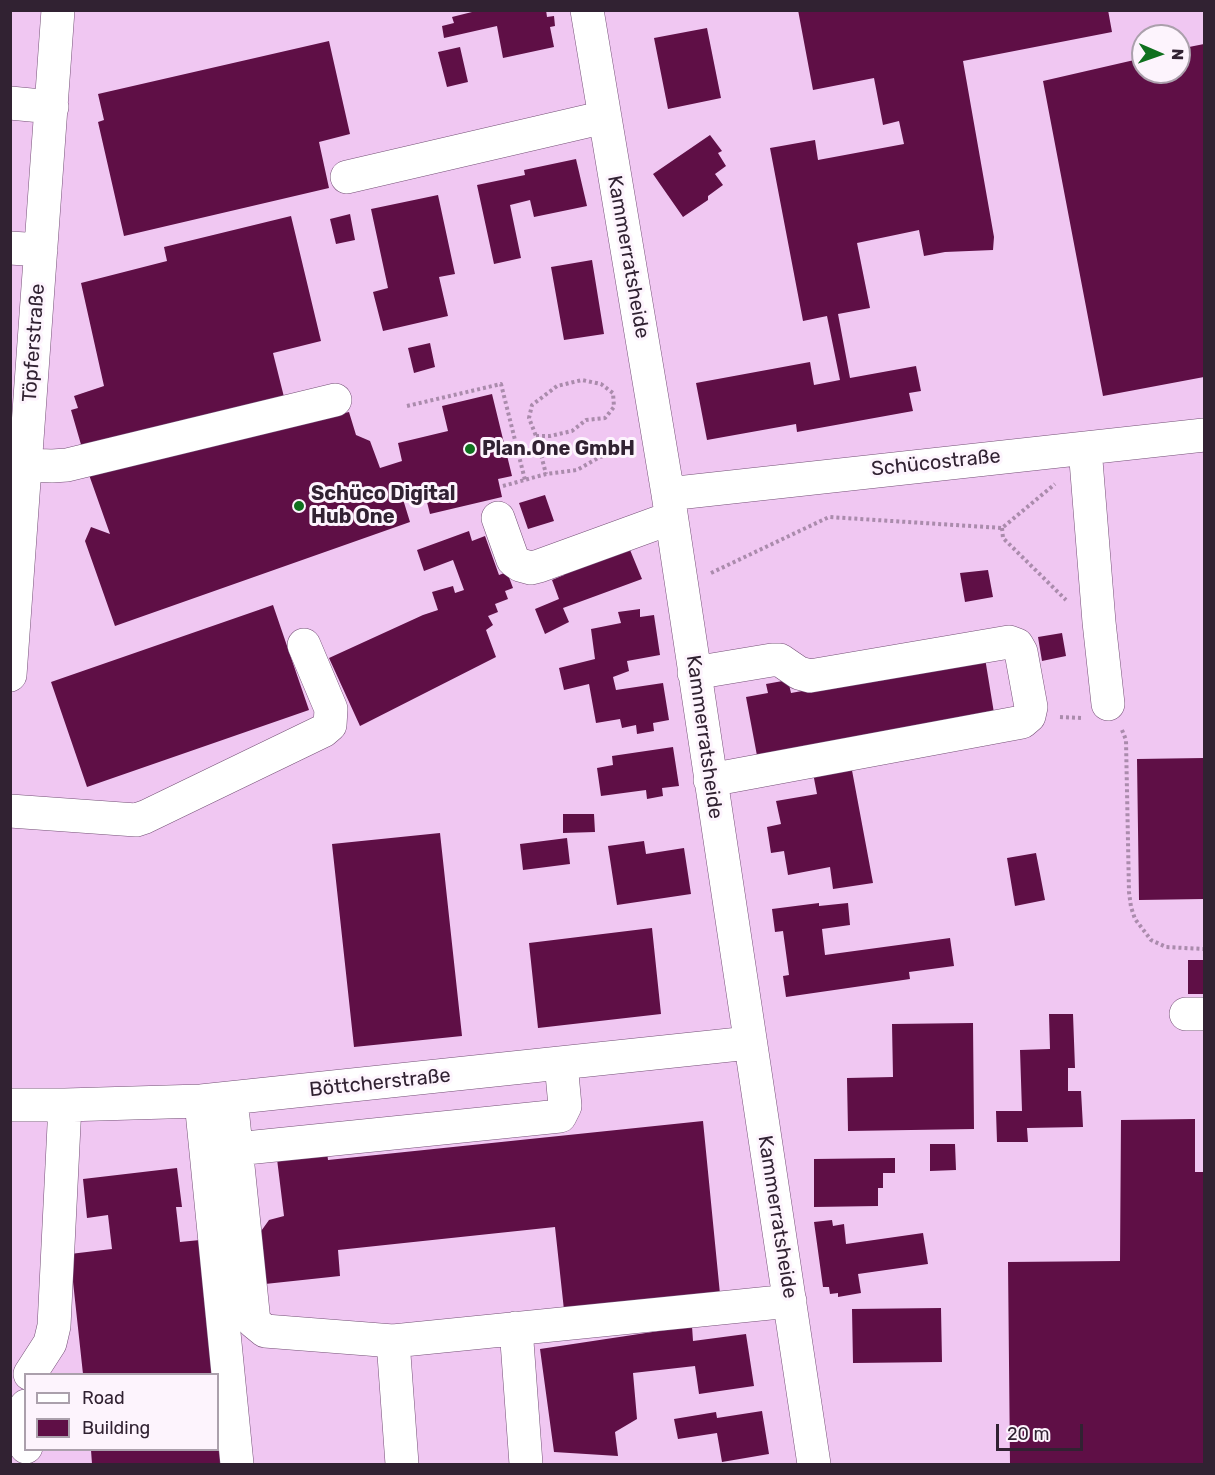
<!DOCTYPE html>
<html>
<head>
<meta charset="utf-8">
<style>
	body { margin:0 }
	#map { position:relative; width:1215px; height:1475px; overflow:hidden; background:#f0c7f2; font-family:Rubik,sans-serif }
	canvas { display:block }
	.frame { position:absolute; inset:0; border:12px solid #312232; pointer-events:none }
	.legend { position:absolute; left:24px; top:1373px; width:195px; height:78px; box-sizing:border-box; background:#fdf4fd; border:2px solid #aba0ac; margin:0; padding:8px 10px; list-style:none; font-size:18px; color:#312232 }
	.legend li { display:flex; align-items:center; gap:12px; height:30px }
	.legend b { width:30px; border:2px solid #aba0ac }
	.north { position:absolute; left:1131px; top:24px; width:60px; height:60px; box-sizing:border-box; background:#fdf4fd; border:2px solid #aba0ac; border-radius:50%; rotate:92deg; font-size:16px; font-weight:700; line-height:24px; text-align:center; color:#312232 }
	.north::after { content:''; display:block; margin:auto; width:21px; height:27px; background:#0f701e; clip-path:polygon(50% 0,100% 100%,50% 72%,0 100%) }
	.scale { position:absolute; left:996px; top:1424px; width:87px; height:27px; box-sizing:border-box; border:3px solid #312232; border-top:0; padding-left:8px; font-size:18px; line-height:21px; white-space:nowrap; color:#312232; -webkit-text-stroke:4px #fdf4fd; paint-order:stroke }
</style>
</head>
<body>
<div id="map">
<canvas width="1215" height="1475"></canvas>
<div class="frame"></div>
<ul class="legend">
<li><b style="height:8px;background:#fff"></b>Road</li>
<li><b style="height:16px;background:#5f0f46"></b>Building</li>
</ul>
<div class="north">N</div>
<div class="scale">20 m</div>
</div>
<script>
const context = document.querySelector('canvas').getContext('2d');
context.lineJoin = 'round';
function fillPath(path, color) { context.fillStyle = color; context.fill(path, 'evenodd'); }
const shape = rows => new Path2D(rows.map(r => 'M' + r).join(''));
function strokePath(path, color, width, dash) { context.strokeStyle = color; context.lineWidth = width; context.lineCap = dash ? 'butt' : 'round'; context.setLineDash(dash || []); context.stroke(path); }
function label(font, color, halo, rows, align = 'center') {
  context.font = font + ' Rubik,sans-serif'; context.lineWidth = 6; context.setLineDash([]); context.textBaseline = 'middle'; context.strokeStyle = halo; context.fillStyle = color; for (const [text, x, y, turn = 0] of rows) {
    context.save(); context.translate(x, y); context.rotate((+turn || 0) * Math.PI / 180); context.textAlign = isNaN(turn) ? turn : align; if (halo) context.strokeText(text, 0, 0); context.fillText(text, 0, 0); context.restore();
  }
}
const building = shape([
	[480,10,546,10,547,17,554,16,555,26,550,27,554,47,503,58,497,26,444,38,442,26,454,23,452,17],
	[798,10,1108,10,1112,32,963,61,994,237,993,250,945,252,924,256,919,230,857,243,870,308,838,314,850,378,916,366,921,391,909,393,913,411,797,432,796,424,707,440,696,383,810,362,814,385,840,380,827,316,803,321,770,148,815,140,818,160,904,144,899,121,883,125,874,78,813,90],
	[707,28,721,98,668,109,654,38],
	[329,41,350,134,319,142,329,188,124,236,98,122,104,120,98,94],
	[1204,44,1204,377,1103,396,1043,81,1143,58,1143,72,1179,72,1179,49],
	[460,47,468,82,447,87,438,52],
	[710,135,722,151,718,153,726,166,715,174,723,185,708,196,708,200,683,217,653,174],
	[576,159,587,206,534,217,530,200,510,205,521,258,494,264,477,185,525,175,524,170],
	[438,195,455,274,439,277,448,316,383,331,373,292,388,288,371,209],
	[350,214,355,240,336,244,330,219],
	[291,216,321,341,273,353,284,397,82,448,71,410,78,408,74,396,104,386,81,283,167,261,164,247],
	[592,260,604,334,564,340,551,267],
	[430,343,435,367,414,373,408,348],
	[492,394,512,476,498,479,502,497,430,514,424,490,402,496,410,522,115,626,85,541,91,527,110,534,88,472,349,412,356,435,370,441,380,468,402,461,398,443,448,431,442,406],
	[545,495,554,521,528,529,519,503],
	[469,531,472,541,485,536,499,575,507,572,513,588,505,591,508,599,495,604,498,612,488,616,493,625,486,630,496,657,360,726,329,658,423,615,438,610,432,592,453,586,455,593,464,590,453,560,424,571,417,550],
	[628,545,642,579,563,608,569,622,545,634,535,609,559,599,552,580,564,575,562,570],
	[988,570,993,597,965,602,960,573],
	[273,605,309,710,87,787,51,682],
	[640,609,640,617,654,615,660,655,627,661,629,671,613,677,616,690,663,683,669,720,653,723,654,731,637,734,636,725,622,728,620,719,596,723,589,684,564,690,559,668,595,659,591,629,621,623,618,612],
	[1062,633,1066,656,1042,661,1038,637],
	[985,658,994,713,758,761,746,697,768,693,766,684,788,680,791,693],
	[673,747,679,786,662,788,663,796,647,799,646,790,601,796,597,768,613,765,612,756],
	[1204,758,1204,899,1139,900,1137,759],
	[851,765,873,883,833,889,830,867,788,875,784,851,771,853,767,827,781,824,776,801,817,794,813,773],
	[563,814,594,814,595,832,563,833],
	[440,833,462,1036,354,1047,332,844],
	[567,838,570,864,523,870,520,844],
	[644,841,646,854,684,848,691,894,617,905,608,846],
	[1036,853,1045,900,1015,906,1007,858],
	[819,903,819,906,848,903,850,925,822,929,825,955,950,938,954,966,909,972,910,979,786,997,783,976,789,975,783,931,775,932,772,909],
	[652,928,661,1014,538,1028,529,943],
	[1188,960,1204,960,1204,994,1188,994],
	[1049,1014,1073,1014,1075,1068,1068,1068,1068,1091,1081,1091,1083,1127,1027,1128,1028,1142,997,1142,996,1111,1022,1111,1020,1050,1050,1049],
	[973,1023,974,1129,848,1131,847,1078,893,1077,892,1024],
	[1195,1119,1195,1172,1204,1172,1204,1464,1010,1464,1008,1262,1120,1261,1121,1120],
	[703,1121,720,1294,564,1310,555,1227,338,1250,340,1276,265,1284,259,1234,269,1220,284,1216,277,1159,327,1152,328,1160],
	[930,1144,955,1144,956,1170,930,1171],
	[895,1158,895,1173,883,1173,883,1188,878,1188,878,1206,814,1207,814,1159],
	[177,1168,182,1207,176,1207,180,1242,200,1240,214,1374,83,1374,70,1254,112,1249,108,1215,87,1218,83,1179],
	[832,1220,833,1226,844,1224,846,1244,923,1233,928,1264,858,1274,861,1293,838,1297,838,1293,830,1294,829,1287,823,1287,814,1222],
	[941,1308,942,1362,853,1363,852,1309],
	[692,1326,693,1341,746,1334,754,1386,699,1394,695,1366,633,1373,637,1419,615,1432,618,1456,554,1452,540,1349],
	[762,1411,769,1454,722,1462,717,1433,678,1439,674,1419,716,1412,717,1418],
	[218,1421,224,1464,92,1464,91,1450,218,1450]
]);
const path = shape([
	[407,406,501,384,525,480],
	[536,436,550,436,572,431,586,420,605,418,614,407,613,393,601,384,582,380,557,386,532,405,529,418,536,436,538,443,546,474],
	[503,486,546,474,577,470,600,457,630,449],
	[1002,528,1003,538,1066,600],
	[711,573,829,517,1002,528,1055,484],
	[1060,717,1082,718],
	[1122,730,1126,740,1129,892,1131,907,1135,919,1151,940,1166,947,1204,949]
]);
const minor = shape([
	[587,10,668,494,814,1464],
	[10,103,52,107],
	[347,177,605,117],
	[10,248,41,250],
	[1085,448,1099,622,1108,704],
	[26,465,52,466,67,465,335,400],
	[668,494,1204,435],
	[498,518,513,560,520,565,531,568,539,566,671,518],
	[694,673,772,660,780,660,799,673,810,676,1009,642,1017,645,1021,652,1031,707,1029,716,1022,722,710,780],
	[10,675,58,10],
	[10,811,136,820,145,817,323,731,330,725,331,709,304,645],
	[1186,1014,1204,1014],
	[231,1098,254,1322,265,1331,393,1341,790,1301],
	[201,1101,237,1464],
	[10,1105,65,1105,201,1101,749,1043],
	[236,1149,560,1116,565,1106,561,1063],
	[516,1328,526,1464],
	[393,1341,402,1464],
	[30,1374,50,1343,54,1326,65,1105],
	[26,1406,24,1434,26,1447]
]);
const markers = [
	[470,449,6,"#0f701e"],
	[299,506,6,"#0f701e"]
];
const streetNames = [
	["Kammerratsheide",628,257,80],
	["Töpferstraße",34,343,-86],
	["Schücostraße",936,463,-6],
	["Kammerratsheide",704,737,82],
	["Böttcherstraße",380,1083,-6],
	["Kammerratsheide",777,1217,81]
];
const poiNames = [
	["Plan.One GmbH",482,449],
	["Schüco Digital",311,494],
	["Hub One",311,517]
];
fillPath(building, '#5f0f46');
strokePath(minor, '#745076', 34);
strokePath(path, '#aa8bac', 4, [3, 3]);
strokePath(minor, '#fff', 33);
for (const [x, y, r, color] of markers) { const dot = new Path2D(); dot.arc(x, y, r, 0, 2 * Math.PI); context.fillStyle = color; context.fill(dot); strokePath(dot, '#fdf4fd', 2); }
label('20px', '#312232', '#fdf4fd', streetNames);
label('bold 20px', '#312232', '#fdf4fd', poiNames, 'left');
</script>
</body>
</html>
